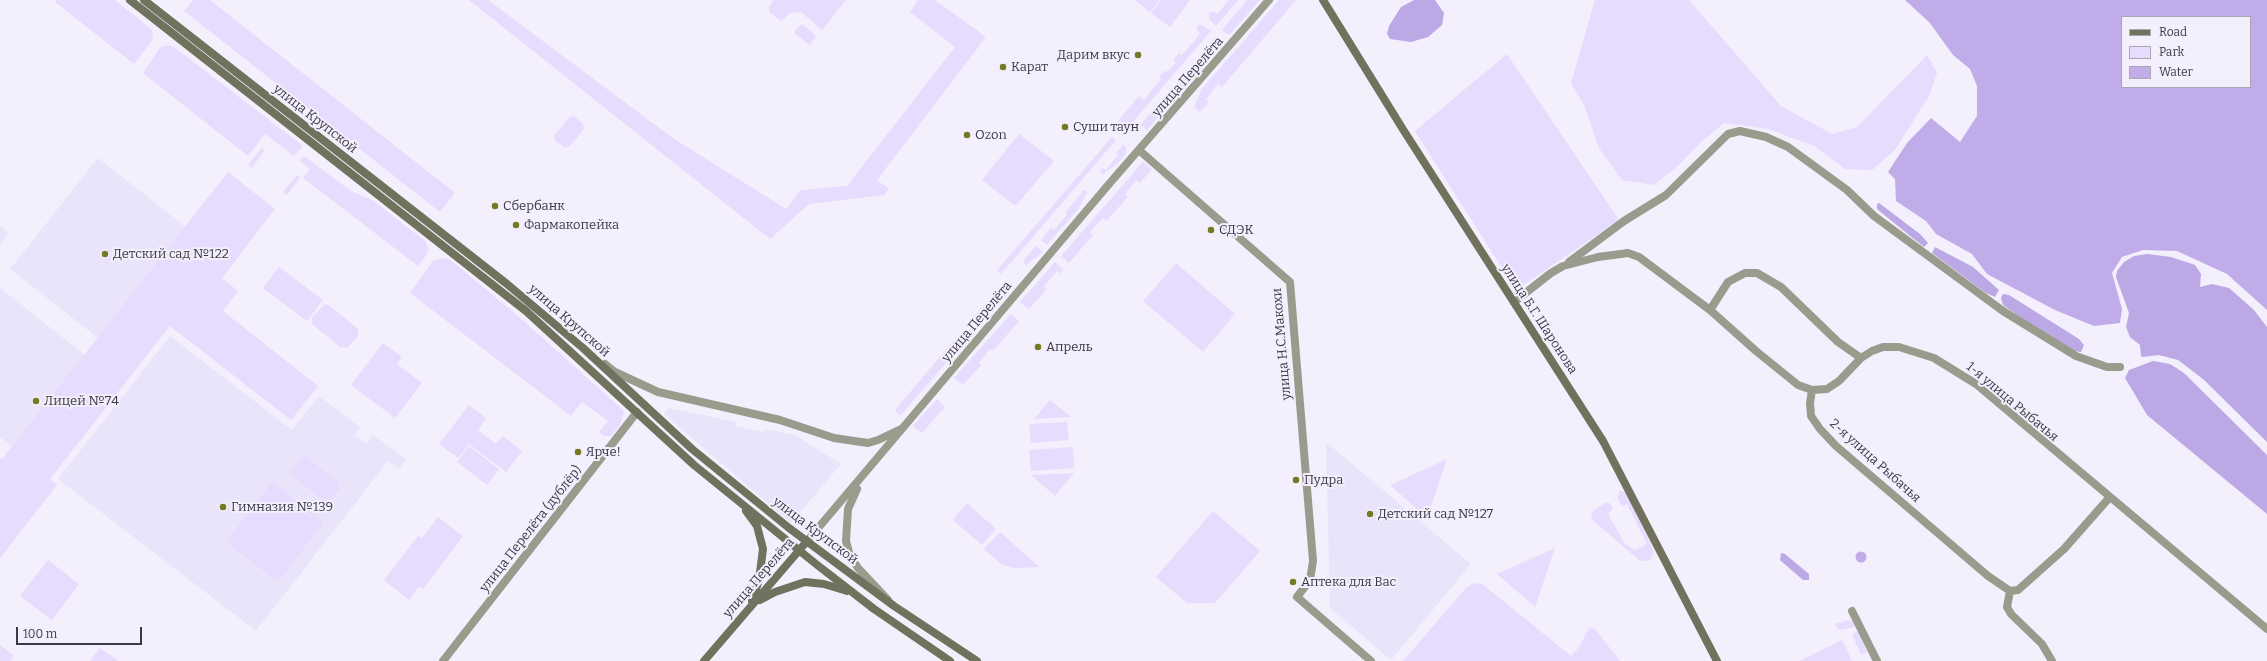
<!DOCTYPE html>
<html>
<head>
<meta charset="utf-8">
<style>
	body { margin:0 }
	#map { position:relative; width:2267px; height:661px; overflow:hidden; background:#f3effc; font-family:Bitter,serif }
	canvas { display:block }
	.legend { position:absolute; left:2121px; top:16px; width:130px; height:72px; box-sizing:border-box; background:#f3effc; border:1px solid #aaa6b3; margin:0; padding:5px 7px; list-style:none; font-size:12px; color:#3c3845 }
	.legend li { display:flex; align-items:center; gap:8px; height:20px }
	.legend b { width:20px; border:1px solid #aaa6b3 }
	.scale { position:absolute; left:16px; top:627px; width:126px; height:18px; box-sizing:border-box; border:2px solid #3c3845; border-top:0; padding-left:5px; font-size:12px; line-height:14px; white-space:nowrap; color:#3c3845; -webkit-text-stroke:3px #f3effc; paint-order:stroke }
</style>
</head>
<body>
<div id="map">
<canvas width="2267" height="661"></canvas>
<ul class="legend">
<li><b style="height:5px;background:#70725d"></b>Road</li>
<li><b style="height:11px;background:#e6dcfe"></b>Park</li>
<li><b style="height:11px;background:#bface8"></b>Water</li>
</ul>
<div class="scale">100 m</div>
</div>
<script>
const context = document.querySelector('canvas').getContext('2d');
context.lineJoin = 'round';
function fillPath(path, color) { context.fillStyle = color; context.fill(path, 'evenodd'); }
const shape = rows => new Path2D(rows.map(r => 'M' + r).join(''));
function strokePath(path, color, width, dash) { context.strokeStyle = color; context.lineWidth = width; context.lineCap = dash ? 'butt' : 'round'; context.setLineDash(dash || []); context.stroke(path); }
function label(font, color, halo, rows, align = 'center') {
  context.font = font + ' Bitter,serif'; context.lineWidth = 4; context.setLineDash([]); context.textBaseline = 'middle'; context.strokeStyle = halo; context.fillStyle = color; for (const [text, x, y, turn = 0] of rows) {
    context.save(); context.translate(x, y); context.rotate((+turn || 0) * Math.PI / 180); context.textAlign = isNaN(turn) ? turn : align; if (halo) context.strokeText(text, 0, 0); context.fillText(text, 0, 0); context.restore();
  }
}
const built = shape([
	[98,158,200,238,112,349,10,269],
	[0,226,9,233,0,245],
	[0,288,99,366,27,458,0,437],
	[170,336,292,430,319,396,360,427,355,435,366,444,373,435,406,459,399,469,388,461,256,631,58,479],
	[669,408,736,422,735,426,764,432,765,429,795,435,841,464,791,523,664,414],
	[1326,442,1471,564,1391,660,1330,608]
]);
const green = shape([
	[57,0,115,0,152,30,153,39,134,64,55,2],
	[193,0,210,0,455,193,440,212,184,11],
	[469,0,488,0,674,139,786,209,801,190,847,186,955,47,910,12,918,0,935,0,986,37,877,180,889,189,884,195,809,204,770,239],
	[774,0,846,0,822,30,801,12,790,13,781,21,769,12,769,7],
	[1135,0,1160,0,1150,12],
	[1161,0,1190,0,1170,27,1151,13],
	[1229,0,1238,0,1216,26,1209,19,1209,13,1214,11,1217,14],
	[1247,0,1260,0,1230,34,1226,34,1222,30],
	[1279,0,1296,0,1222,87,1218,84,1206,99,1209,102,1200,112,1194,107,1202,89],
	[1595,0,1689,0,1781,106,1832,134,1857,127,1927,55,1937,73,1929,96,1895,150,1872,170,1845,169,1814,146,1768,129,1724,123,1701,142,1679,165,1654,185,1622,180,1599,148,1584,105,1571,83],
	[802,24,816,36,810,45,795,34,795,30],
	[1200,24,1211,31,1124,132,1118,126,1117,122,1139,96,1144,100,1161,79,1159,77,1165,70,1167,72,1176,62,1173,60,1179,53,1182,55,1200,34,1196,28],
	[1215,37,1220,41,1219,46,1147,130,1140,125,1184,74,1187,76,1200,61,1197,59],
	[167,45,174,47,303,146,294,156,265,134,248,156,143,73,160,48],
	[1507,54,1619,220,1516,290,1415,131],
	[574,116,583,124,584,129,569,147,565,148,555,140,554,136,570,117],
	[1019,134,1054,161,1017,204,1014,205,982,180],
	[1112,137,1116,140,1001,274,997,270],
	[1123,145,1126,147,1126,153,1118,163,1103,174,1100,171,1103,168,1106,170,1118,155,1116,153],
	[262,147,265,150,252,168,248,165],
	[304,156,351,191,374,201,425,241,428,247,427,254,418,266,303,178,310,169,300,161],
	[1143,162,1152,169,1140,183,1136,180,1125,194,1128,197,1106,221,1103,218,1090,232,1093,235,1069,263,1061,256],
	[228,172,275,209,222,278,238,291,223,311,318,386,291,420,170,326,50,479,57,485,0,558,0,458,2,459],
	[297,175,300,177,287,195,283,192],
	[1084,190,1087,192,1079,208,1047,245,1041,240,1051,228,1054,230,1067,215,1065,213],
	[1036,246,1043,252,1026,265,1023,261],
	[441,258,449,259,518,316,624,411,621,423,611,436,604,436,599,432,608,421,582,402,571,416,410,293,433,261],
	[1055,262,1063,269,1060,274,1057,271,1044,286,1047,289,1029,309,1020,302],
	[1176,263,1235,314,1203,352,1143,301],
	[279,267,323,300,307,321,263,288],
	[1000,287,1004,293,1003,297,901,415,897,413,895,410,954,340,958,343,970,329,966,326],
	[325,304,330,306,358,329,358,336,347,348,340,347,312,324,312,317],
	[1011,314,1019,321,993,351,990,349,979,363,981,365,963,385,954,378],
	[383,343,402,357,397,364,422,383,395,418,351,385],
	[937,399,945,407,922,433,913,426],
	[1050,400,1071,417,1034,419],
	[469,405,486,418,478,430,496,444,503,436,522,451,506,472,469,444,458,458,439,444],
	[1067,422,1069,440,1031,443,1029,424],
	[469,446,499,469,487,485,457,462],
	[1073,447,1074,468,1031,471,1029,450],
	[303,457,308,458,339,483,339,490,330,501,323,500,291,475,292,468],
	[1447,459,1427,518,1390,485],
	[1074,473,1055,496,1031,475],
	[272,482,324,522,278,582,226,542],
	[1620,491,1627,492,1643,526,1654,552,1650,560,1640,561,1591,519,1593,511,1605,503,1610,503,1613,508,1608,514,1625,544,1635,550,1647,544,1627,504,1623,506,1620,503,1617,498],
	[967,503,996,529,982,545,953,520],
	[1213,511,1260,551,1215,603,1187,603,1156,577],
	[438,517,463,536,423,589,419,587,409,600,384,580,418,536,422,538],
	[1000,532,1039,567,1014,568,1001,564,984,549],
	[1555,548,1535,607,1497,574],
	[48,560,79,584,52,620,20,596],
	[1481,583,1571,656,1579,647,1589,628,1595,629,1620,661,1403,661,1467,587,1472,584],
	[1849,620,1853,621,1855,627,1838,630,1835,624],
	[1858,631,1867,652,1861,655,1852,634],
	[1842,640,1852,661,1799,661],
	[0,645,14,656,10,661,0,661],
	[100,648,110,655,118,661,90,661]
]);
const forest = shape([
	[1414,0,1435,0,1444,13,1442,25,1428,37,1411,42,1390,39,1387,34,1389,26,1401,7],
	[1879,203,1920,234,1928,243,1924,247,1904,231,1877,209,1877,204],
	[1935,247,1973,267,1999,290,1995,297,1986,293,1932,253],
	[2147,254,2171,257,2195,265,2201,274,2200,287,2212,284,2229,288,2254,310,2267,327,2267,442,2203,379,2178,360,2159,355,2142,357,2141,356,2140,345,2130,337,2126,327,2129,313,2116,277,2117,271,2124,262,2134,256],
	[2003,294,2009,295,2079,339,2084,345,2081,352,2074,351,2037,329,2003,305,2001,298],
	[2153,361,2170,364,2184,373,2267,455,2267,514,2147,415,2125,378,2129,370],
	[1781,553,1785,554,1809,574,1809,580,1803,580,1780,560]
]);
const water = shape([
	[1905,0,2267,0,2267,310,2227,274,2177,251,2143,250,2122,257,2112,273,2122,309,2120,323,2094,326,2055,310,1987,274,1972,254,1936,234,1926,221,1896,201,1895,179,1888,172,1907,143,1931,118,1960,142,1977,116,1977,86,1970,69,1953,55,1930,23],
	[2122,17,2250,17,2250,87,2122,87],
	'1855.5 557a5.5 5.5 0 1 1 11 0a5.5 5.5 0 1 1-11 0Z'
]);
const minor = shape([
	[1140,151,1290,282,1313,561,1310,580,1297,597,1371,661],
	[1569,262,1624,221,1666,195,1728,134,1740,131,1766,137,1788,147,1847,190,1874,216,2003,311,2076,356,2107,367,2120,367],
	[1514,302,1551,273,1563,266,1598,257,1628,253,1639,257,1710,310,1756,351,1798,385,1812,390,1827,389,1839,381,1861,358,1872,351,1883,347,1899,347,1934,358,1976,384,2267,629],
	[1710,310,1728,282,1745,273,1757,273,1781,287,1838,342,1861,358],
	[1812,390,1810,403,1811,416,1820,429,1836,446,1988,576,2010,591,2007,607,2011,614,2042,644,2052,661],
	[2010,591,2018,590,2064,549,2109,498],
	[1852,611,1877,661]
]);
const tertiary = shape([
	[605,364,615,372,658,392,780,420,834,438,868,443,878,440,901,429],
	[857,489,848,509,846,541,850,556,858,568,888,600],
	[808,540,1109,184,1269,0],
	[443,661,637,412]
]);
const secondary = shape([
	[130,0,526,311,694,465,816,564,874,609,950,661],
	[144,0,507,284,583,348,692,449,789,528,894,606,977,661],
	[1323,0,1404,131,1603,441,1717,661],
	[746,511,757,526,763,549,759,580,752,601],
	[760,600,775,592,805,582,824,584,847,591],
	[704,661,808,540]
]);
const markers = [
	[1138,55,4,"#757922"],
	[1003,67,4,"#757922"],
	[1065,127,4,"#757922"],
	[967,135,4,"#757922"],
	[495,206,4,"#757922"],
	[516,225,4,"#757922"],
	[1211,230,4,"#757922"],
	[105,254,4,"#757922"],
	[1038,347,4,"#757922"],
	[36,401,4,"#757922"],
	[578,452,4,"#757922"],
	[1296,480,4,"#757922"],
	[223,507,4,"#757922"],
	[1370,514,4,"#757922"],
	[1293,582,4,"#757922"]
];
const poiNames = [
	["Дарим вкус",1130,55,"right"],
	["Карат",1011,67],
	["Суши таун",1073,127],
	["Ozon",975,135],
	["Сбербанк",503,206],
	["Фармакопейка",524,225],
	["СДЭК",1219,230],
	["Детский сад №122",113,254],
	["Апрель",1046,347],
	["Лицей №74",44,401],
	["Ярче!",586,452],
	["Пудра",1304,480],
	["Гимназия №139",231,507],
	["Детский сад №127",1378,514],
	["Аптека для Вас",1301,582]
];
const streetNames = [
	["улица Перелёта",1188,77,-49],
	["улица Крупской",315,119,38],
	["улица Б.Г. Шаронова",1539,319,57],
	["улица Крупской",569,321,41],
	["улица Перелёта",977,322,-50],
	["улица Н.С.Макохи",1282,344,-95],
	["1-я улица Рыбачья",2012,402,40],
	["2-я улица Рыбачья",1875,461,42],
	["улица Перелёта (дублёр)",531,529,-52],
	["улица Крупской",815,531,37],
	["улица Перелёта",759,578,-49]
];
fillPath(built, '#eae4fb');
fillPath(green, '#e6dcfe');
fillPath(forest, '#bba8e4');
fillPath(water, '#bface8');
strokePath(minor, '#999b8d', 8);
strokePath(tertiary, '#999b8d', 8);
strokePath(secondary, '#70725d', 8);
for (const [x, y, r, color] of markers) { const dot = new Path2D(); dot.arc(x, y, r, 0, 2 * Math.PI); context.fillStyle = color; context.fill(dot); strokePath(dot, '#f3effc', 1.5); }
label('13px', '#3c3845', '#f3effc', poiNames, 'left');
label('13px', '#3c3845', '#f3effc', streetNames);
</script>
</body>
</html>
